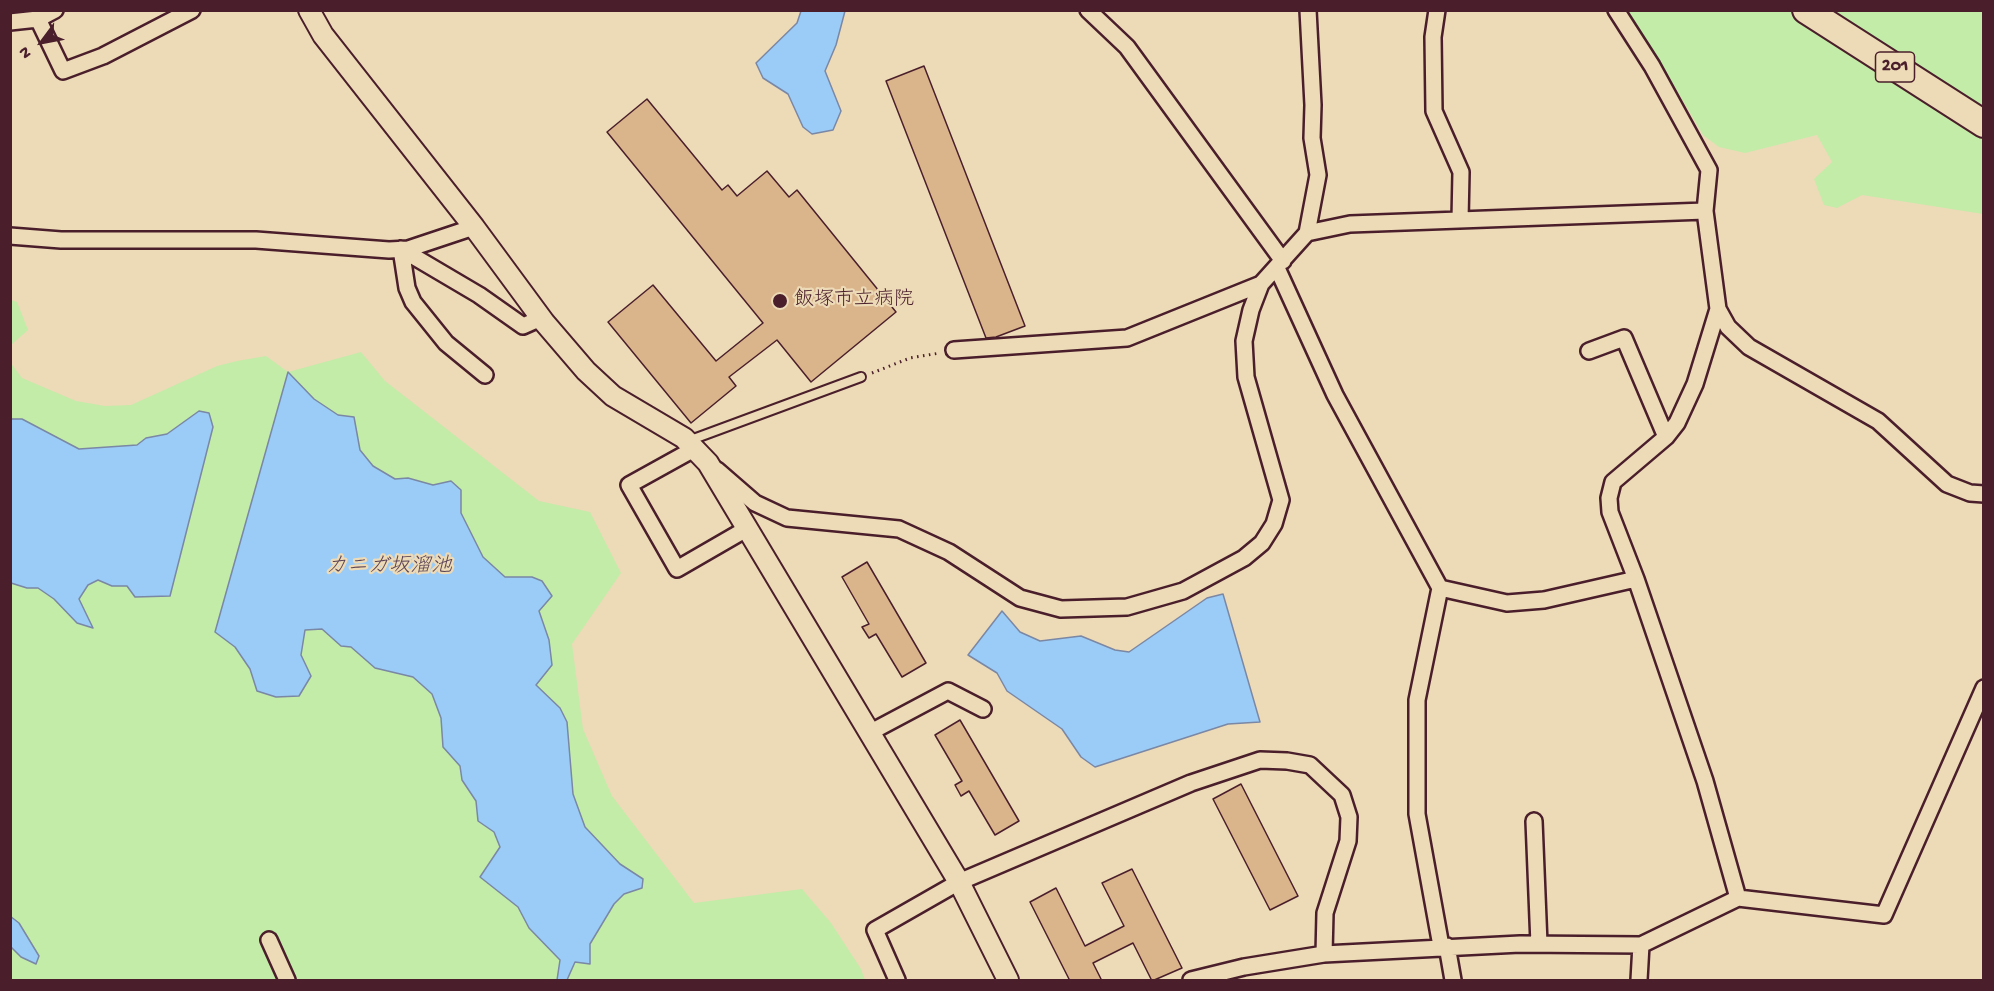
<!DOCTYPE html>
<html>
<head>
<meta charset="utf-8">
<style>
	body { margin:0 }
	#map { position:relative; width:1994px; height:991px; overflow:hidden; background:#eddab7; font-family:"Gochi Hand",sans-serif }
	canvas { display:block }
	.frame { position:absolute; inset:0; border:12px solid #4a1f2b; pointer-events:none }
	.north { position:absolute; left:12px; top:12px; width:60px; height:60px; -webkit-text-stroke:4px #eddab7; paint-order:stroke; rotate:238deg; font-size:16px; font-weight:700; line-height:24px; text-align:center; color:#4a1f2b }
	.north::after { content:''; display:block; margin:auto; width:21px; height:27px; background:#4a1f2b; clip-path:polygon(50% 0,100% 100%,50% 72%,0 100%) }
</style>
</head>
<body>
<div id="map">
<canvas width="1994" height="991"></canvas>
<div class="frame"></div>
<div class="north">N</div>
</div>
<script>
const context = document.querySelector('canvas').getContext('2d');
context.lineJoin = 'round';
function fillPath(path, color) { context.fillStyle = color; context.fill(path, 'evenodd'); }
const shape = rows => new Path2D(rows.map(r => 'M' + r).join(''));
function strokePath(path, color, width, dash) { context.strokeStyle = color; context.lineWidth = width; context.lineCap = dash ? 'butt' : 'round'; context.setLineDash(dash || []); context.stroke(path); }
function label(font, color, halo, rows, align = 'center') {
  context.font = font + ' "Gochi Hand","Klee One",sans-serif'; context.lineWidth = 4.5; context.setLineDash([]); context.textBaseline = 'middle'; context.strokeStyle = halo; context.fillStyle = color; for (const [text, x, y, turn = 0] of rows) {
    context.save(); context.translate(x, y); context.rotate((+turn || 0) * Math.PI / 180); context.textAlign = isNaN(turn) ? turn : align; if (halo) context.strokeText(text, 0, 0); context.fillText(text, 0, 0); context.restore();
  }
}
const green = shape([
	[1626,11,1983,11,1983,214,1862,195,1837,208,1824,205,1814,179,1832,162,1817,135,1745,153,1719,147,1703,135,1655,53],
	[11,300,17,302,28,330,11,345],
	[361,352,385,381,539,501,590,512,621,573,572,644,583,729,612,796,694,903,802,889,831,923,861,969,865,980,11,980,10,362,22,378,76,401,105,406,131,405,217,366,237,361,266,356,288,372]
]);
const water = shape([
	[801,11,845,11,836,45,825,71,841,111,833,130,812,134,803,127,788,94,763,78,756,63,797,23,801,11],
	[288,372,314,399,338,415,354,417,360,450,373,466,395,479,408,478,433,485,451,481,461,490,461,513,483,557,505,577,532,577,542,581,552,596,539,611,549,640,552,665,536,685,560,708,567,722,573,794,585,827,620,864,643,879,642,888,624,894,614,904,590,944,590,964,575,962,567,980,557,980,560,960,529,928,518,907,480,877,500,847,494,832,478,821,476,801,462,780,460,766,443,747,441,718,432,694,413,677,375,668,351,647,341,646,322,629,305,630,301,655,311,676,299,696,276,697,257,691,250,669,235,647,215,632,288,372],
	[199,411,209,413,213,427,170,596,135,597,127,586,112,586,98,580,88,585,79,599,93,628,77,623,54,599,38,588,27,588,11,583,11,419,22,419,79,449,137,445,146,438,167,434,199,411],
	[1223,594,1260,722,1228,724,1095,767,1081,757,1062,729,1007,691,997,673,968,655,1002,611,1020,632,1040,641,1081,636,1115,650,1129,652,1207,598,1223,594],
	[10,916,19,923,39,956,36,964,21,957,11,947,10,916]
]);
const building = shape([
	[924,66,1025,326,996,337,986,338,886,81,924,66],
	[647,99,722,190,728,185,737,196,767,171,789,197,797,190,896,312,811,382,777,340,729,377,736,386,691,423,608,322,653,285,716,361,763,323,607,132,647,99],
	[867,562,926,663,902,677,876,634,869,638,862,627,869,624,842,577,867,562],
	[960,720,1019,821,995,835,969,791,961,796,955,785,962,781,935,735,960,720],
	[1241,784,1298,896,1270,910,1213,799,1241,784],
	[1132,869,1182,968,1152,981,1133,943,1093,963,1102,981,1070,981,1030,902,1056,888,1085,946,1124,926,1102,883,1132,869]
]);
const path = shape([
	[872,373,910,358,940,353]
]);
const service = shape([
	[688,441,861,377]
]);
const minor = shape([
	[1088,10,1127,47,1283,261],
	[1437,10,1433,37,1434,111,1461,172,1460,220],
	[1616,10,1652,66,1709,170,1705,211,1718,309,1728,327,1749,347,1878,421,1947,484,1970,493,1984,494],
	[38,19,63,71,103,56,192,10],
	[10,22,38,19,55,10],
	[1307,233,1318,175,1312,138,1313,105,1308,10],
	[10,236,61,240,256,240,389,250,408,249,474,227],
	[401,249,479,295,523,326,541,318],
	[401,249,407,288,413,302,446,343,485,375],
	[1277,268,1335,395,1440,588,1417,700,1417,814,1441,946],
	[1718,309,1695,384,1677,423,1666,437,1613,482,1609,498,1610,512,1636,579,1705,781,1738,898],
	[954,350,1127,338,1261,284],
	[1589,351,1624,338,1666,437],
	[694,449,629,485,677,569,748,528],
	[717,470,755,503,787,518,899,529,949,552,1020,598,1061,609,1127,607,1183,591,1244,558,1262,543,1274,524,1281,500,1246,377,1244,341,1251,310,1261,284,1307,233,1350,224,1705,211],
	[1440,588,1507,603,1544,600,1636,579],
	[869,733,948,691,983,709],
	[1534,821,1539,944],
	[269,940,287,980],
	[1447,946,1453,980],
	[897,980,875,930,959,882,1191,783,1260,760,1287,761,1310,765,1342,795,1349,817,1348,841,1325,913,1324,954],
	[1191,980,1244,967,1324,954,1520,944,1641,945,1738,898,1884,915,1984,688],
	[1639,980,1641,945]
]);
const tertiary = shape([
	[309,10,323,35,474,227,544,322,586,371,613,396,684,438,708,463,959,882,1008,980]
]);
const trunk = shape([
	[1806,10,1984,124]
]);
const markers = [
	[780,301,8,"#4a1f2b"]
];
const shields = [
	[1895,67,39]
];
const shieldNames = [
	["201",1895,67]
];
const poiNames = [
	["飯塚市立病院",794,301]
];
const waterNames = [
	["カニガ坂溜池",389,568]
];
fillPath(green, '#c3eca8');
fillPath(water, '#9accf7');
strokePath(water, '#7a87a5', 1.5);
fillPath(building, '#dab48b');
strokePath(building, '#4a1f2b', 1.5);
strokePath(service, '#4a1f2b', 12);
strokePath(minor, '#4a1f2b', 20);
strokePath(tertiary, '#4a1f2b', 24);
strokePath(trunk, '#4a1f2b', 30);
strokePath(path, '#4a1f2b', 3, [1.5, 4.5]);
strokePath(service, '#eddab7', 8);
strokePath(minor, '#eddab7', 15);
strokePath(tertiary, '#eddab7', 20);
strokePath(trunk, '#eddab7', 26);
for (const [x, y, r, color] of markers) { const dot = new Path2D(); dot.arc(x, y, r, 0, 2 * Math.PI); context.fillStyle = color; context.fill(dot); strokePath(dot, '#eddab7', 2); }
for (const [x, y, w] of shields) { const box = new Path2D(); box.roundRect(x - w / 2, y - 15, w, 30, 4.5); context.fillStyle = '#eddab7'; context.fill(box); strokePath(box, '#4a1f2b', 1.5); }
label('bold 18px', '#4a1f2b', null, shieldNames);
label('20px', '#4a1f2b', '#eddab7', poiNames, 'left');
label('italic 21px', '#5a4254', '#eddab7', waterNames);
</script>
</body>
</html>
